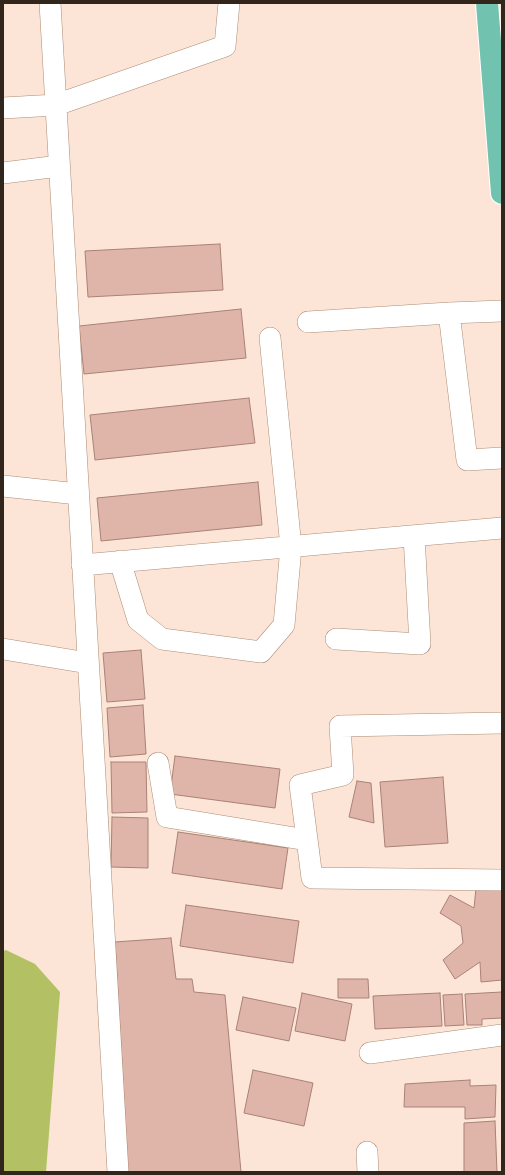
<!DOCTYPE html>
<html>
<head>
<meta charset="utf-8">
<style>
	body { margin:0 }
	#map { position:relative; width:505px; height:1175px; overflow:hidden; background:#fce5d6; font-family:"Asap Condensed",sans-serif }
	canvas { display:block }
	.frame { position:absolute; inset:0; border:4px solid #32251b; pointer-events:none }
</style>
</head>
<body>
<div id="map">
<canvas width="505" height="1175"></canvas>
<div class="frame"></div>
</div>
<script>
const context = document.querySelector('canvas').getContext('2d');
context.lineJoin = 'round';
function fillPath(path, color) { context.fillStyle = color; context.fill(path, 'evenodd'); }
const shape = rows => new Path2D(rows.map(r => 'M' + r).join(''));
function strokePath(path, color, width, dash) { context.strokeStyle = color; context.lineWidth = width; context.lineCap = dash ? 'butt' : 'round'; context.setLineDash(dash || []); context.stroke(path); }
const green = shape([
	[6,950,35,964,60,992,46,1172,3,1172,3,951]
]);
const building = shape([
	[220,244,223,290,88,297,85,251,220,244],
	[241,309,246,358,84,374,79,326,241,309],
	[249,398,255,443,95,460,90,415,249,398],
	[258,482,262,525,101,541,97,498,258,482],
	[141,650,145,699,107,702,103,653,141,650],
	[143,705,146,754,110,757,107,708,143,705],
	[175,756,280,769,275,808,170,794,175,756],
	[111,762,146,762,147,812,112,813,111,762],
	[443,777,448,843,385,847,380,782,443,777],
	[357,781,371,783,374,823,349,817,357,781],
	[112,817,148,818,148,868,111,867,112,817],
	[178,832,288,848,282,889,172,873,178,832],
	[502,886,502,980,481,982,480,962,455,979,443,960,463,943,461,926,440,913,450,895,474,908,476,888,502,886],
	[186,905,299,921,293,963,180,946,186,905],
	[171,938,176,979,192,979,194,992,225,995,241,1172,128,1172,115,942,171,938],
	[338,979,368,979,369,998,338,998,338,979],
	[502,992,502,1018,482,1019,482,1025,467,1025,465,994,502,992],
	[302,993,352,1004,345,1041,295,1031,302,993],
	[440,993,442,1026,375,1029,373,996,440,993],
	[462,994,464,1025,445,1026,443,995,462,994],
	[243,997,296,1008,289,1041,236,1030,243,997],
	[253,1070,313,1083,304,1126,244,1113,253,1070],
	[470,1080,470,1086,496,1085,495,1117,465,1119,465,1107,404,1107,405,1084,470,1080],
	[495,1121,497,1172,464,1172,464,1123,495,1121]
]);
const minor = shape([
	[50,3,118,1172],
	[3,108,56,105,225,46,229,3],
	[3,173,59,166],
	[449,313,467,460,502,458],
	[308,322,449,313,502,311],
	[3,486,78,494],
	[120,561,138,620,162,639,261,652,284,625,291,547,270,338],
	[82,565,502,528],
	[336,639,420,644,414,536],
	[3,649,88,663],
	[502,723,340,726,343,775,300,785,312,878,502,880],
	[158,763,167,817,307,840],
	[370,1053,502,1035],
	[367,1152,368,1172]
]);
const trunk = shape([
	[487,3,502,193]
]);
fillPath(green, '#b3c164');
fillPath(building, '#e0b5a9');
strokePath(building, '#a98176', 1);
strokePath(minor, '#ae8c75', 22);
strokePath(trunk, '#fff', 24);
strokePath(minor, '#fff', 21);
strokePath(trunk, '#72c2b0', 22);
</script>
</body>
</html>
